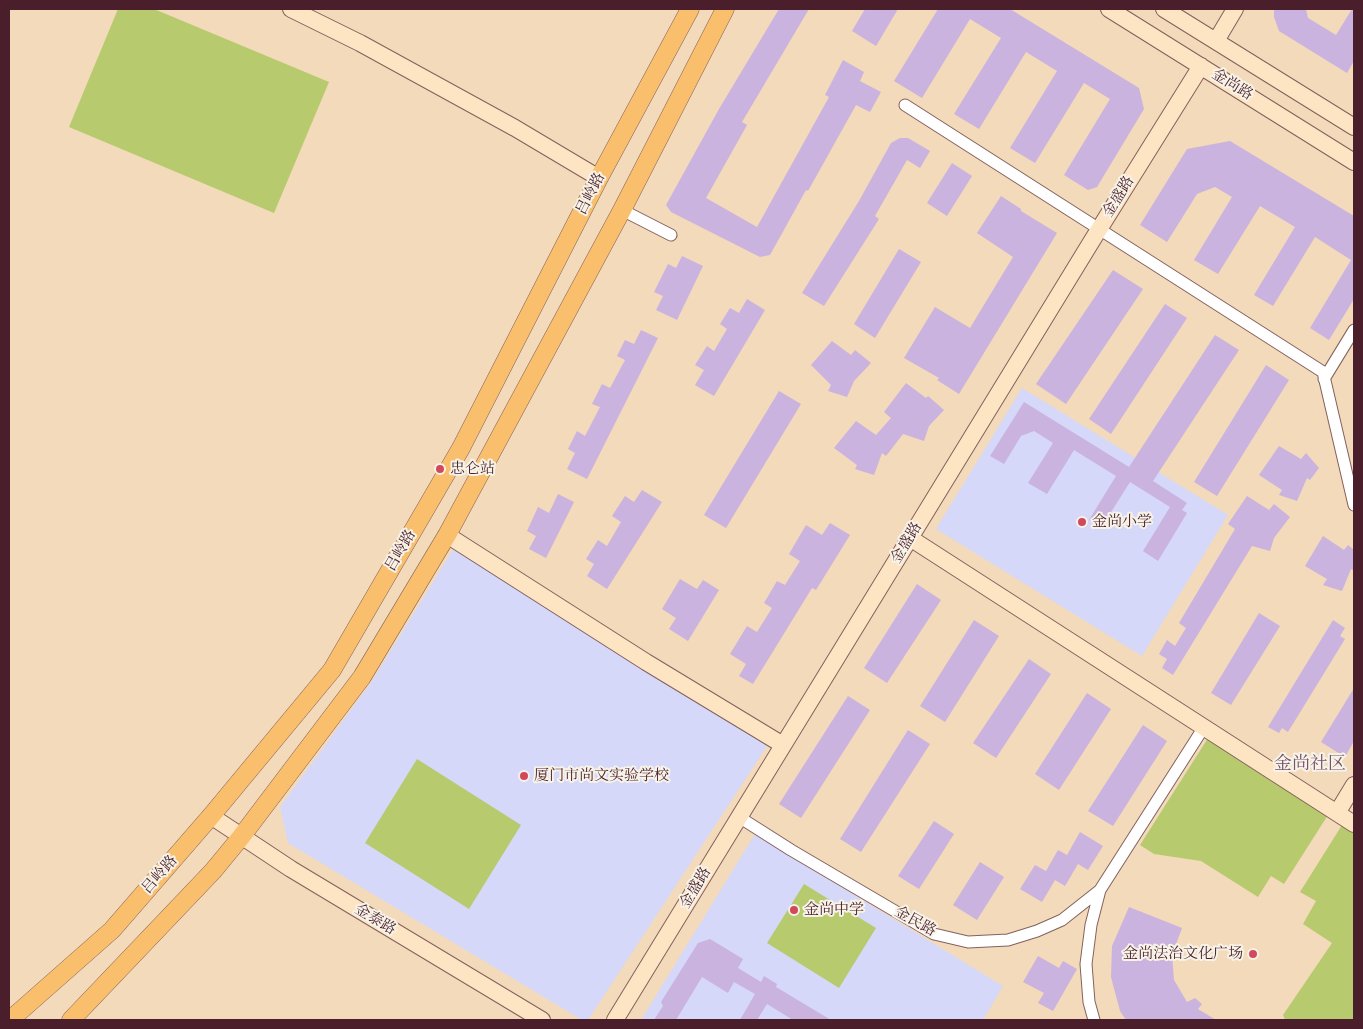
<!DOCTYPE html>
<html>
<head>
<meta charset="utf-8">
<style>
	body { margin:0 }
	#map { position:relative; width:1363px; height:1029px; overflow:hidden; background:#f2daba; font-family:"IM FELL French Canon",serif }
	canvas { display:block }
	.frame { position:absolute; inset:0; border:10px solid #4a1f2b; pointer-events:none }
</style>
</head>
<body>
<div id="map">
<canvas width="1363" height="1029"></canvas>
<div class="frame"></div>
</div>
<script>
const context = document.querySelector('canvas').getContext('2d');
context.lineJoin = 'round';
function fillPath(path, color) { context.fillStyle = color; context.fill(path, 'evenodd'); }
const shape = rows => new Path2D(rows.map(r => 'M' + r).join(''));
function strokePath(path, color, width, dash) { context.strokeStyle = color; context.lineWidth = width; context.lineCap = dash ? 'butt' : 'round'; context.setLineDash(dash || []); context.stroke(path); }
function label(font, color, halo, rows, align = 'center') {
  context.font = font + ' "IM FELL French Canon","Noto Serif SC",serif'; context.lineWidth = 4; context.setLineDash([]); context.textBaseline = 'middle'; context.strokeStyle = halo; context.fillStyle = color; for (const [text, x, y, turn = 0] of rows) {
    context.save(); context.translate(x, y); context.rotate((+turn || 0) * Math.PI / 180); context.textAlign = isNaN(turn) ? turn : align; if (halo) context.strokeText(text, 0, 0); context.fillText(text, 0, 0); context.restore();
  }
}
const built = shape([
	[1022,388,1228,515,1142,656,936,529],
	[454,548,767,746,588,1020,582,1020,288,843,280,807,372,681],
	[755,834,1003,986,983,1020,641,1020]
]);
const green = shape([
	[118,9,154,9,329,82,274,213,69,127],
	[1208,738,1328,815,1284,884,1271,876,1258,897,1201,861,1154,854,1140,845],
	[417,759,521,825,469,909,365,843],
	[1342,825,1354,833,1354,1020,1285,1020,1283,1015,1332,943,1303,924,1316,901,1300,892],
	[804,884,876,928,839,988,767,943]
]);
const building = shape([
	[779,9,809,9,742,122,747,125,706,198,757,227,829,97,825,95,843,60,864,72,860,81,881,92,870,112,856,105,808,191,806,190,770,255,760,257,671,212,666,205,719,109],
	[865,9,898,9,876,46,852,31],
	[938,9,1010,9,1139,88,1144,109,1097,187,1088,190,1064,175,1110,99,1084,83,1035,163,1010,148,1057,71,1026,52,979,129,954,114,1001,38,970,19,922,98,894,81],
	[1274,9,1306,9,1308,18,1336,35,1352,9,1354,9,1354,61,1347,73,1279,31,1274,17],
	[900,138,908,138,930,151,920,168,907,160,875,216,879,219,824,306,802,293,859,201,891,143],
	[1230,141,1354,216,1354,299,1329,340,1310,328,1351,260,1315,237,1273,306,1254,295,1295,227,1260,206,1218,274,1194,260,1232,197,1215,187,1197,194,1167,242,1140,225,1187,149],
	[952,163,972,176,947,216,927,203],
	[1001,196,1021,209,1021,211,1057,233,959,394,937,380,939,378,904,358,935,307,970,328,1013,257,977,233],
	[899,249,921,262,875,338,854,324],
	[682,256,703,266,677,320,656,310,663,296,654,292,668,264,676,268],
	[1113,270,1143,289,1066,404,1036,384],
	[747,299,765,310,714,396,695,385,704,370,695,365,707,346,714,351,727,329,720,324,730,308,739,313],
	[1165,304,1187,318,1111,434,1089,419],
	[641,330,658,338,587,479,567,469,575,453,568,449,577,431,585,436,600,407,592,404,602,384,610,388,625,360,617,356,625,340,634,344],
	[1215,335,1239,350,1153,481,1187,503,1182,510,1187,513,1158,561,1143,551,1170,507,1130,482,1101,528,1089,520,1116,476,1074,450,1047,494,1028,483,1053,443,1034,431,1021,436,1004,464,990,456,1024,402,1129,467],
	[832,341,851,355,855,350,871,363,854,381,847,397,828,391,831,385,811,365],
	[1266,365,1289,380,1217,496,1194,482],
	[906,383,926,398,928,396,944,410,929,426,924,441,903,434,886,456,882,453,874,475,855,469,857,465,834,448,856,421,876,435,891,418,884,412],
	[779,391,801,404,726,528,704,515],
	[1279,446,1301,459,1306,453,1319,468,1310,480,1307,478,1297,501,1279,495,1282,490,1259,475],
	[642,490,662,502,607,589,587,576,594,564,586,559,598,540,607,546,621,522,612,516,625,496,634,502],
	[558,494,574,502,546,558,529,549,536,536,527,531,538,507,549,513],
	[1247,496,1269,510,1274,504,1290,517,1274,538,1270,551,1252,546,1173,675,1162,668,1167,659,1159,654,1167,640,1175,646,1186,628,1179,623,1235,529,1228,524],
	[830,523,850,535,816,590,812,588,753,684,739,676,746,664,730,654,747,626,757,632,772,608,764,603,777,581,785,585,800,561,789,554,806,525,822,535],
	[1323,536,1344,550,1348,545,1354,550,1354,571,1351,569,1342,591,1323,585,1327,579,1305,566],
	[680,579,697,589,703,580,719,590,688,641,669,629,676,618,662,609],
	[917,584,941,600,887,683,864,668],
	[1259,613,1280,626,1231,705,1211,693],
	[974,620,999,636,945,722,920,706],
	[1333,620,1345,628,1340,636,1345,639,1288,732,1282,728,1279,733,1268,727],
	[1029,659,1051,674,996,758,973,743],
	[1354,688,1354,741,1345,757,1321,742],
	[1087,693,1111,709,1059,790,1035,774],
	[848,696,870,710,801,818,779,804],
	[1143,725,1167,741,1113,826,1088,811],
	[908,730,930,744,861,852,840,839],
	[934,821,954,834,919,889,898,876],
	[1080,832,1103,846,1088,870,1078,864,1065,886,1055,880,1042,902,1020,889,1035,865,1046,871,1058,850,1067,855],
	[980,862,1004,877,977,920,953,905],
	[1129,907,1182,928,1172,955,1174,980,1187,1002,1195,998,1202,1004,1198,1009,1216,1020,1126,1020,1120,1011,1111,977,1112,946],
	[710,939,743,959,738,968,761,982,764,976,777,984,776,987,831,1020,793,1020,767,1004,757,1020,740,1020,755,994,734,982,728,993,702,977,676,1020,654,1020,663,1006,661,1002,698,943],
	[1038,956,1059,968,1063,961,1077,969,1053,1011,1038,1003,1044,993,1023,982]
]);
const street = shape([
	[905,105,1323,372,1354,505],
	[622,210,671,235],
	[1324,379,1354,330],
	[739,817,791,850,934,934,968,942,1008,940,1037,931,1062,920,1100,890,1204,727],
	[1094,1020,1089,1002,1086,964,1091,925,1100,890]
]);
const secondary = shape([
	[291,9,360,43,515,128,599,178],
	[1109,9,1354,162],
	[1164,9,1354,127],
	[1216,41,1235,9],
	[447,535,646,662,783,745],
	[910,538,1354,824],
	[1337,813,1354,785],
	[211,816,291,869,542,1020],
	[615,1020,1093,239,1201,66]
]);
const primary = shape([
	[10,1020,112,930,211,816,332,670,461,448,599,178,690,9],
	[71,1020,213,871,241,837,362,677,447,535,622,210,725,9]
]);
const markers = [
	[440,469,5,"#d1495b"],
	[1082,522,5,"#d1495b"],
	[524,776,5,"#d1495b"],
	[794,910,5,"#d1495b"],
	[1253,954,5,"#d1495b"]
];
const streetNames = [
	["金尚路",1232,85,32],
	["吕岭路",591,194,-63],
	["金盛路",1119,197,-58],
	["金盛路",907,543,-59],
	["吕岭路",401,551,-60],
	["吕岭路",160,875,-49],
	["金盛路",696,888,-59],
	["金泰路",375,920,31],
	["金民路",915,922,29]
];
const poiNames = [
	["忠仑站",450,469],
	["金尚小学",1092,522],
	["厦门市尚文实验学校",534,776],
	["金尚中学",804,910],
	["金尚法治文化广场",1243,954,"right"]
];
const quarterNames = [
	["金尚社区",1310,765]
];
fillPath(built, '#d5d8f9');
fillPath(green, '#b7cb6e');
fillPath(building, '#cab3df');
strokePath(street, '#85605d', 13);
strokePath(secondary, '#85605d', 18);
strokePath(primary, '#85605d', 19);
strokePath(street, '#fff', 11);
strokePath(secondary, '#fde5c4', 16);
strokePath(primary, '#f9bf6c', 18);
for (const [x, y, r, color] of markers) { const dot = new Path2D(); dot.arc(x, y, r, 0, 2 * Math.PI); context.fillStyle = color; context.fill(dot); strokePath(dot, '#f7f3e8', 2); }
label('15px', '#4a1f2b', '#f7f3e8', streetNames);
label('15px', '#4a1f2b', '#f7f3e8', poiNames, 'left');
label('18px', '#77536a', '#f7f3e8', quarterNames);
</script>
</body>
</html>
